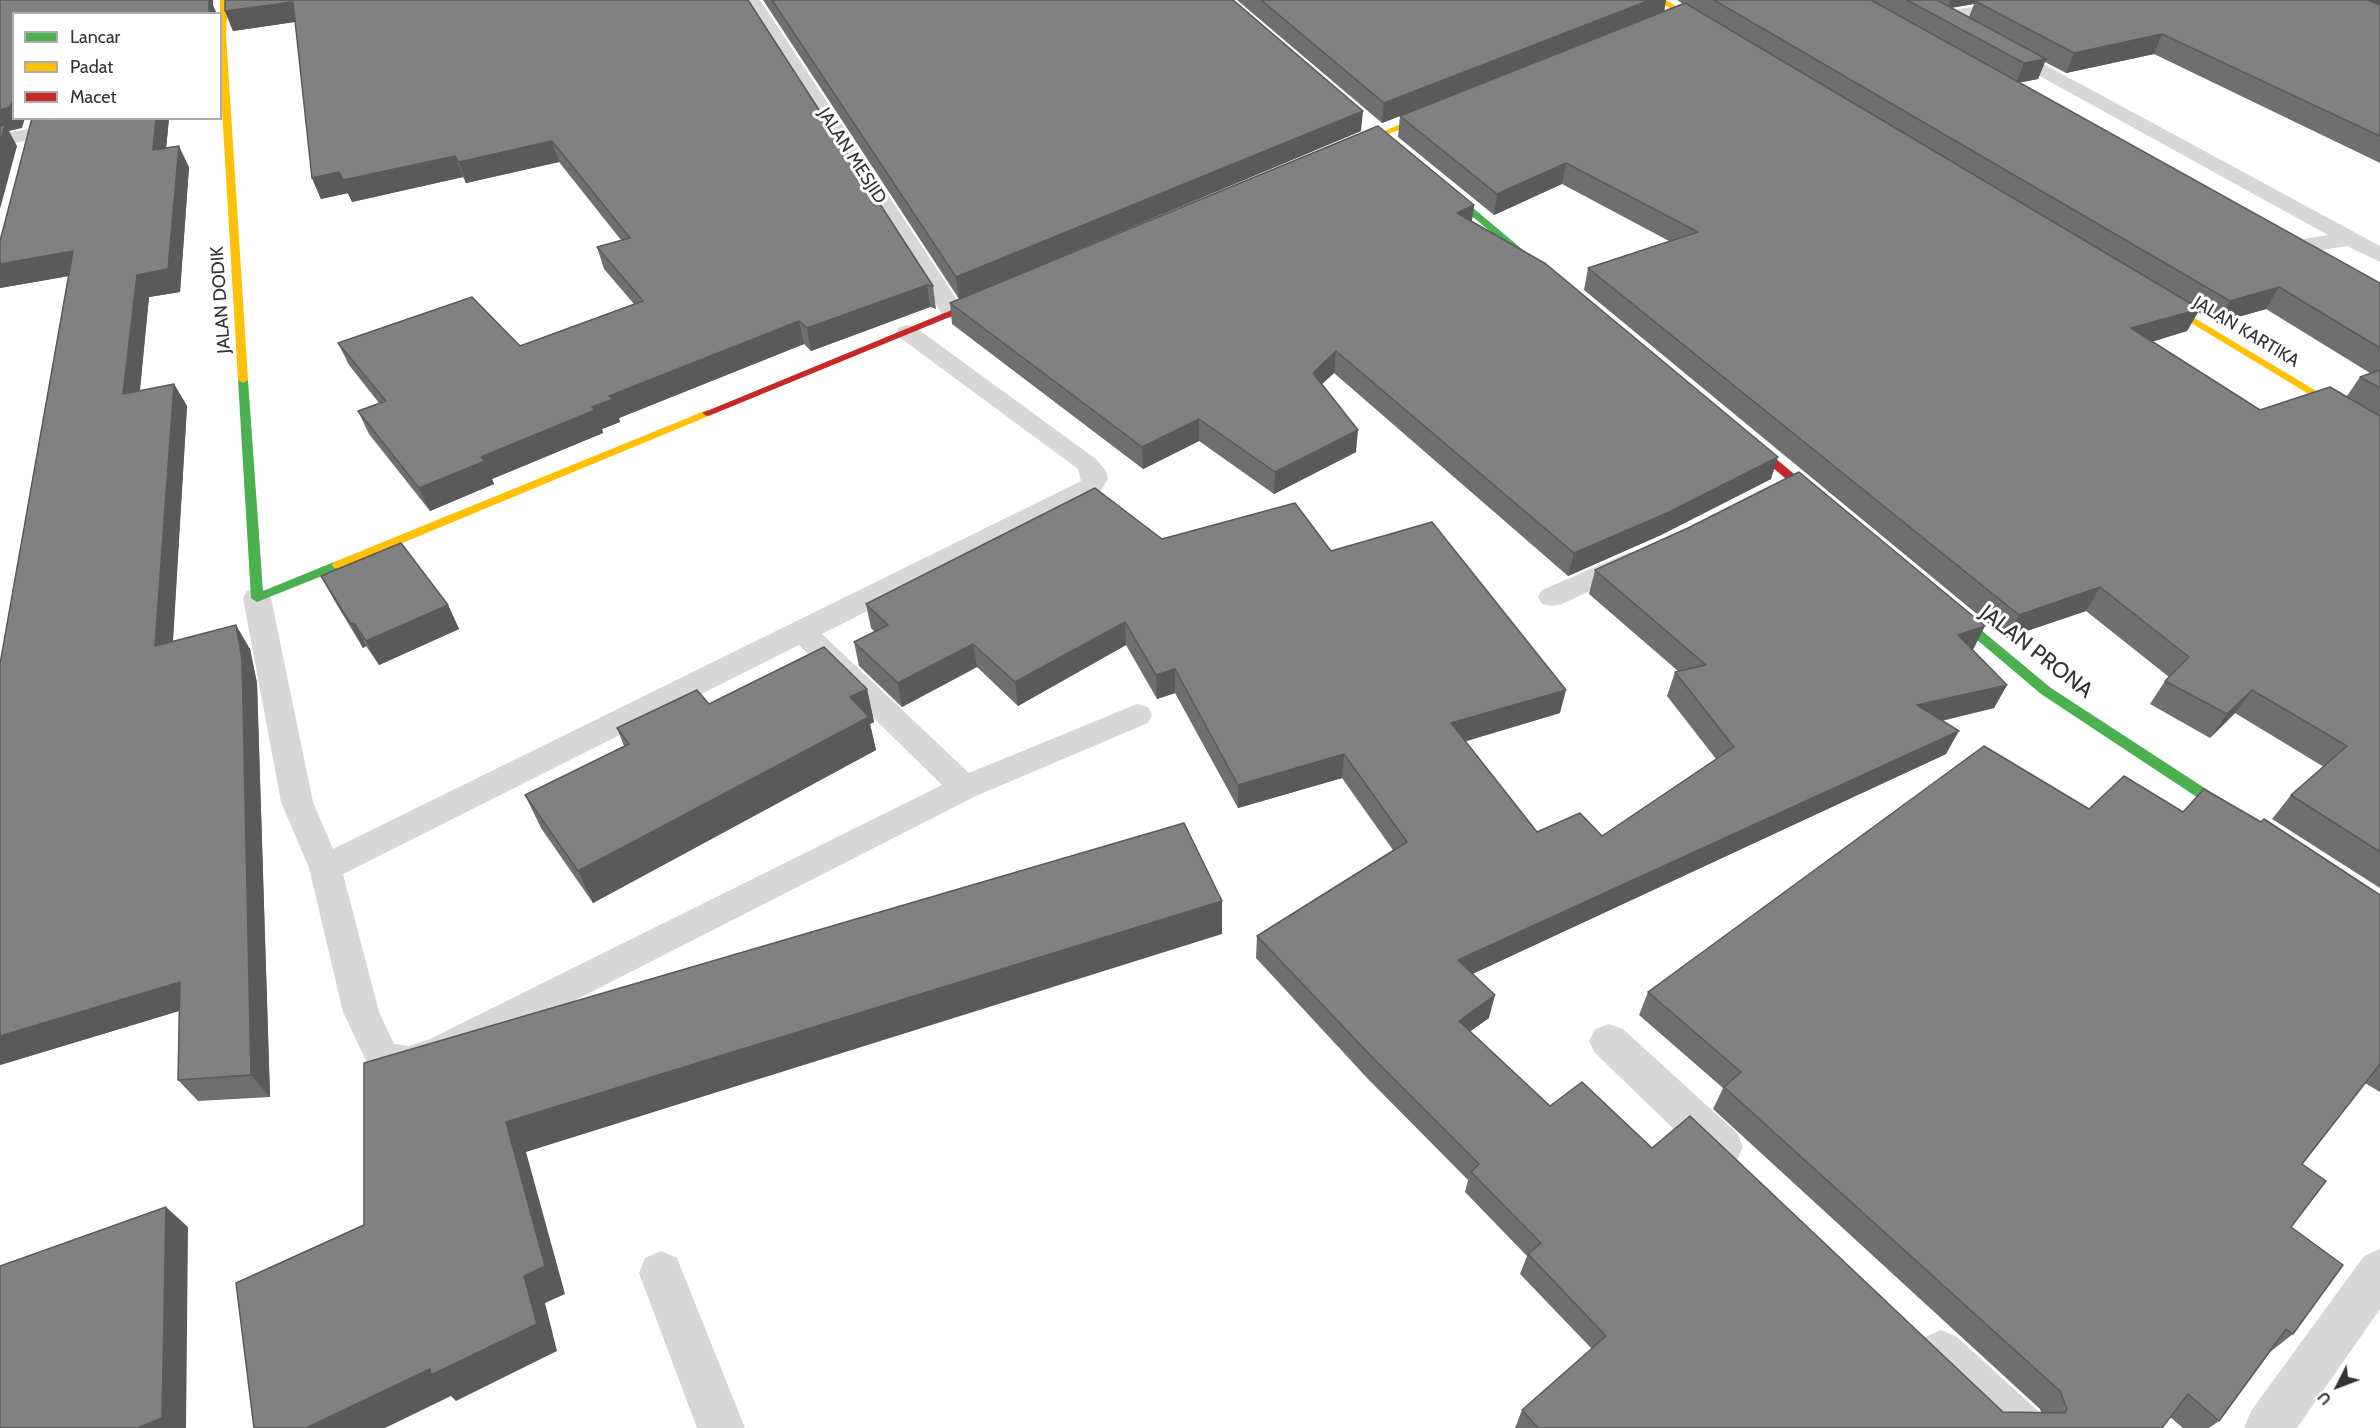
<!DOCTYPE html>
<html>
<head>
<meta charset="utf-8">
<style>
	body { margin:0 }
	#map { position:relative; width:2380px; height:1428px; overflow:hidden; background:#fff; font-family:Cabin,sans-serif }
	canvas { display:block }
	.legend { position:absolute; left:12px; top:12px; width:210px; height:108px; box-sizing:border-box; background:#fff; border:2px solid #adadad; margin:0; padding:8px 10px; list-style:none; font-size:18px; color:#333 }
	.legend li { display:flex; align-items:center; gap:12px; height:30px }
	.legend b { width:30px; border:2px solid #adadad }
	.north { position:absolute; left:2308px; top:1356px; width:60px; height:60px; -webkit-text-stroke:4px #fff; paint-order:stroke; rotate:228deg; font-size:16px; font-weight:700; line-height:24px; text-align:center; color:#333 }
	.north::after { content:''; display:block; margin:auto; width:21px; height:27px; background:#333; clip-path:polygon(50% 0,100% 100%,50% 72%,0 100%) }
</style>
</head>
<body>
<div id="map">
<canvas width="2380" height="1428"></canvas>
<ul class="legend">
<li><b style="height:8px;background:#4caf50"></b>Lancar</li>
<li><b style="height:8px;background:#ffc107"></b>Padat</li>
<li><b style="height:8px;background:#c62828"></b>Macet</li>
</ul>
<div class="north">U</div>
</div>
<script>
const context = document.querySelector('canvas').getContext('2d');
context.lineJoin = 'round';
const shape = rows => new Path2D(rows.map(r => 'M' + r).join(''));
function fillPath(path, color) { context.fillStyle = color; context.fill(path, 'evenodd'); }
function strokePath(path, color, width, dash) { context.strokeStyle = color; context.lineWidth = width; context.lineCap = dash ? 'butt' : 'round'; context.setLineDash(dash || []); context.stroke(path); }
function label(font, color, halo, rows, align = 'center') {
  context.font = font + ' Cabin,sans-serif'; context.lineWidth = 6; context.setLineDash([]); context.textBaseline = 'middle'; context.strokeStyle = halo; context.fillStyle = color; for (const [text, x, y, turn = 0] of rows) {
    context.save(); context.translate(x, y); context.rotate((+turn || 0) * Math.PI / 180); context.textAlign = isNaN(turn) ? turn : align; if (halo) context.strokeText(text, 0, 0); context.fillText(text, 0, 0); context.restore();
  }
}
const lane = shape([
	[2011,2,2019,7,2017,10,1943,21,1935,16,1943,11,2011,2],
	[907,325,915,327,1096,459,1106,471,1108,479,1100,492,1093,497,822,634,969,773,1137,704,1148,707,1152,715,1148,723,976,796,454,1062,409,1078,370,1069,343,1012,309,868,281,802,243,598,247,591,257,589,267,591,271,598,313,802,333,849,1081,481,1078,469,899,337,896,332,899,327,907,325],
	[799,645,942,785,430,1039,409,1046,394,1044,379,1012,343,874,799,645],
	[1630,552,1640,555,1644,561,1640,567,1562,604,1552,606,1542,604,1538,597,1542,590,1630,552]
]);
const street = shape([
	[742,0,760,0,965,312,962,317,953,319,944,317,742,0],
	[2003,42,2380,246,2380,262,2347,246,2296,254,2260,242,2257,237,2260,232,2268,230,2298,240,2328,235,1996,52,1994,48,1996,44,2003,42],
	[34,128,41,130,44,134,41,138,0,146,0,134,34,128],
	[1609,1024,1623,1029,1737,1133,1743,1147,1737,1161,1722,1166,1707,1161,1595,1053,1589,1041,1595,1029,1609,1024],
	[2380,1249,2380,1309,2297,1428,2244,1428,2251,1411,2364,1256,2380,1249],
	[661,1251,677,1258,745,1428,697,1428,639,1273,645,1258,661,1251],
	[1941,1330,1957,1337,2038,1411,2045,1428,1986,1428,1925,1369,1918,1353,1925,1337,1941,1330]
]);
const fast = shape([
	[1435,181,1441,181,1548,271,1548,275,1542,275,1435,185,1435,181],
	[243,377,248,380,263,591,334,562,342,562,344,565,342,568,257,602,251,598,238,380,243,377],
	[1947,604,1951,605,2051,688,2243,813,2245,817,2243,821,2233,821,2041,694,1943,611,1941,608,1947,604]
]);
const slow = shape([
	[220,0,228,0,226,34,248,380,243,383,238,380,220,75,220,0],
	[1657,0,1666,0,1715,30,1708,32,1657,0],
	[1439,108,1446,110,1348,151,1341,149,1439,108],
	[2156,295,2380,429,2380,437,2153,300,2153,296,2156,295],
	[707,410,711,411,711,415,342,568,334,568,332,565,334,562,707,410]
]);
const jam = shape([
	[993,293,996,294,996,298,711,415,707,416,702,413,993,293],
	[1742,433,1746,434,1828,502,1830,505,1828,508,1820,508,1738,438,1736,436,1742,433]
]);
const wall = shape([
	[748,0,933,286,936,309,930,307,811,351,804,344,619,418,620,422,602,429,603,433,492,479,494,484,430,511,369,434,358,411,379,403,349,365,338,343,520,346,634,304,604,269,597,247,621,240,559,162,466,183,463,177,352,202,348,193,321,199,312,178,295,22,233,31,225,11],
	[763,0,1233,0,1361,131,994,285,1474,205,1472,221,1771,479,1661,535,1568,576,1334,373,1322,384,1356,452,1274,494,1199,441,1143,469,952,324,950,303,959,299],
	[1237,0,1666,0,1664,12,1683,4,1677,0,2380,0,2380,163,2154,54,2066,73,2045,62,2038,79,2019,83,2380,283,2380,888,2272,819,2291,795,2324,767,2235,713,2210,738,2150,704,2165,681,2169,677,2086,611,2006,638,1584,290,1588,268,1669,241,1562,184,1494,215,1398,137,1400,116,1382,123],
	[1974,4,1969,17,1952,8],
	[2266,309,2370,373,2360,377,2347,396,2260,410,2152,342,2187,331,2198,312,2217,323],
	[32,118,169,118,166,148,189,167,180,292,149,297,140,391,174,384,187,406,173,642,250,649,257,683,270,1097,198,1101,178,1080,179,1011,0,1065,69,276,0,288,0,241],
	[1162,539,1331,551,1560,713,1465,741,1537,832,1602,836,1716,759,1667,696,1675,672,1678,671,1589,594,1595,570,1973,650,2007,685,1994,708,1942,721,1946,754,1472,974,1489,1018,1470,1031,1550,1106,1652,1148,2003,1412,2041,1412,2040,1409,1713,1109,1723,1088,1639,1015,1648,992,2089,809,2183,812,2380,895,2380,1092,2365,1083,2302,1164,2291,1227,2293,1334,2270,1352,2219,1421,2209,1428,2183,1428,2170,1417,2162,1428,1515,1428,1522,1410,1592,1349,1520,1274,1527,1256,1465,1192,1468,1180,1368,1079,1256,958,1257,936,1393,850,1342,778,1238,808,1175,693,1157,699,1126,645,1018,706,977,667,902,707,859,666,854,642,875,632,871,628,866,604],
	[321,576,448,605,459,629,379,665,366,646,363,648,334,600],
	[867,689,874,722,870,724,876,750,593,903,541,828,525,795,624,746,617,728,709,704]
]);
const shadedWall = shape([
	[205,0,213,0,213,5,217,14,208,14],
	[1650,0,1666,0,1664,12,1382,123,1384,103],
	[1950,0,2006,0,1975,1,1974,4,1947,8],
	[2349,0,2380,0,2380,5],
	[293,2,301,21,233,31,225,11],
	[2162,34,2154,54,2066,73,2074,53],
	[2046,59,2038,79,2016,83,2024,63],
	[14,98,14,118,25,118,22,128,9,131,17,146,0,209,0,110],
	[1363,111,1361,131,959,299,956,277],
	[156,118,169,118,164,171,153,150],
	[552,141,559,162,466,183,459,162],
	[179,146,189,167,180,292,149,297,137,417,123,394,137,275],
	[455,156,463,177,352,202,348,193,321,199,312,178,339,172],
	[1566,163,1562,184,1494,215,1497,194],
	[1474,205,1471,226,1457,213],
	[73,251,86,273,0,288,0,264],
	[927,285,930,307,811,351,807,328],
	[2279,287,2266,309,2217,323,2230,301],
	[2200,309,2187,331,2119,351,2131,328],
	[799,321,804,344,619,418,620,422,602,429,603,433,492,479,494,484,430,511,419,488,481,457,592,407,609,396],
	[1336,351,1334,373,1311,394,1313,373],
	[174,384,187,406,171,670,155,646],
	[1199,419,1199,441,1143,469,1142,447],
	[1358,430,1356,452,1274,494,1275,472],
	[1778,457,1771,479,1661,535,1568,576,1574,553],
	[2100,587,2086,611,2006,638,2019,615],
	[448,605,459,629,379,665,366,641],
	[1125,622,1126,645,1018,706,1015,682],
	[354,623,366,646,363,648,351,624],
	[236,625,250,649,257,683,270,1097,251,1075],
	[1985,626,1973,650,1958,635],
	[973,644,977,667,902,707,898,683],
	[1175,669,1175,693,1157,699,1156,675],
	[2007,685,1994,708,1905,729,1917,705],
	[867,689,874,722,870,724,876,750,593,903,578,871,850,697],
	[1566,690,1560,713,1447,747,1451,723],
	[2252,690,2235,713,2210,738,2227,714],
	[1959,731,1946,754,1453,983,1458,960],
	[1344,754,1342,778,1238,808,1238,785],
	[1222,901,1222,934,526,1152,565,1294,545,1303,557,1351,456,1401,451,1396,385,1428,306,1428,430,1369,524,1276,506,1122],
	[180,982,199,1005,0,1065,0,1036],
	[1495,995,1489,1018,1454,1043,1459,1021],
	[166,1207,188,1227,186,1428,137,1428]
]);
const building = shape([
	[0,0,209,0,209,13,14,14,14,98,10,107,0,110,0,0],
	[225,0,748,0,933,286,927,285,807,328,799,321,609,396,613,399,592,407,595,410,481,457,485,461,419,488,358,411,386,401,338,343,472,297,520,346,643,301,597,247,630,238,552,141,459,162,455,156,343,180,339,172,312,178,293,2,225,11,225,0],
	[772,0,1233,0,1363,111,956,277,772,0],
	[1261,0,1650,0,1384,103,1261,0],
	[1714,0,1871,0,2380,283,2380,348,2279,287,2230,301,1714,0],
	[1907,0,1937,0,2046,59,2024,63,1907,0],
	[1980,0,2368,0,2380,5,2380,136,2162,34,2074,53,1975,1,1980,0],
	[1685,3,2200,309,2131,328,2260,410,2330,387,2380,416,2380,852,2291,795,2347,746,2252,690,2227,714,2165,681,2189,657,2100,587,2019,615,1588,268,1698,232,1566,163,1497,194,1400,116,1685,3],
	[32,118,156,118,153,150,179,146,168,269,137,275,123,394,174,384,155,646,236,625,242,659,251,1075,178,1080,180,982,0,1036,0,664,73,251,0,264,0,241,32,118],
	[5,125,0,142,0,126,5,125],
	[1378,126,1474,205,1457,213,1546,264,1778,457,1667,513,1574,553,1336,351,1313,373,1358,430,1275,472,1199,419,1142,447,950,303,1378,126],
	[2380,370,2380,388,2360,377,2380,370],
	[1799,472,1985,626,1958,635,2007,685,1917,705,1959,731,1458,960,1495,995,1459,1021,1550,1106,1582,1082,1652,1148,1690,1116,2003,1412,2065,1413,2067,1409,2060,1391,1724,1087,1741,1072,1648,992,1984,746,2089,809,2124,776,2183,812,2204,789,2261,822,2264,819,2380,895,2380,1064,2302,1164,2326,1181,2291,1227,2343,1265,2293,1334,2286,1329,2219,1421,2188,1394,2162,1428,1538,1428,1522,1410,1606,1336,1528,1254,1541,1243,1471,1172,1479,1164,1372,1057,1257,936,1407,842,1344,754,1238,785,1175,669,1156,675,1125,622,1015,682,973,644,898,683,854,642,888,625,866,604,1095,488,1162,539,1295,503,1331,551,1432,522,1566,690,1451,723,1537,832,1580,813,1602,836,1734,747,1675,672,1706,665,1595,570,1688,528,1799,472],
	[401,543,448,605,366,641,354,623,351,624,321,576,401,543],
	[824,647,867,689,850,697,869,717,578,871,525,795,629,744,617,728,697,690,709,704,824,647],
	[1184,823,1222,901,506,1122,545,1266,524,1276,537,1324,431,1375,430,1369,306,1428,254,1428,236,1283,364,1225,364,1063,1184,823],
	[166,1207,162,1418,137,1428,0,1428,0,1266,166,1207]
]);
const farStreetnames = [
	["JALAN MESJID",852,156,57],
	["JALAN DODIK",221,300,-94],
	["JALAN KARTIKA",2246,332,31]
];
const streetNames = [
	["JALAN PRONA",2036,652,38]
];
fillPath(lane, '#d7d7d7');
fillPath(street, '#d7d7d7');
fillPath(fast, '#4caf50');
fillPath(slow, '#ffc107');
fillPath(jam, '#c62828');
fillPath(wall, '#6f6f6f');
fillPath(shadedWall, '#5a5a5a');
fillPath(building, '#818181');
strokePath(building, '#5a5a5a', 1.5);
label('18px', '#333', '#fff', farStreetnames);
label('22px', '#333', '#fff', streetNames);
</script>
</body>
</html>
